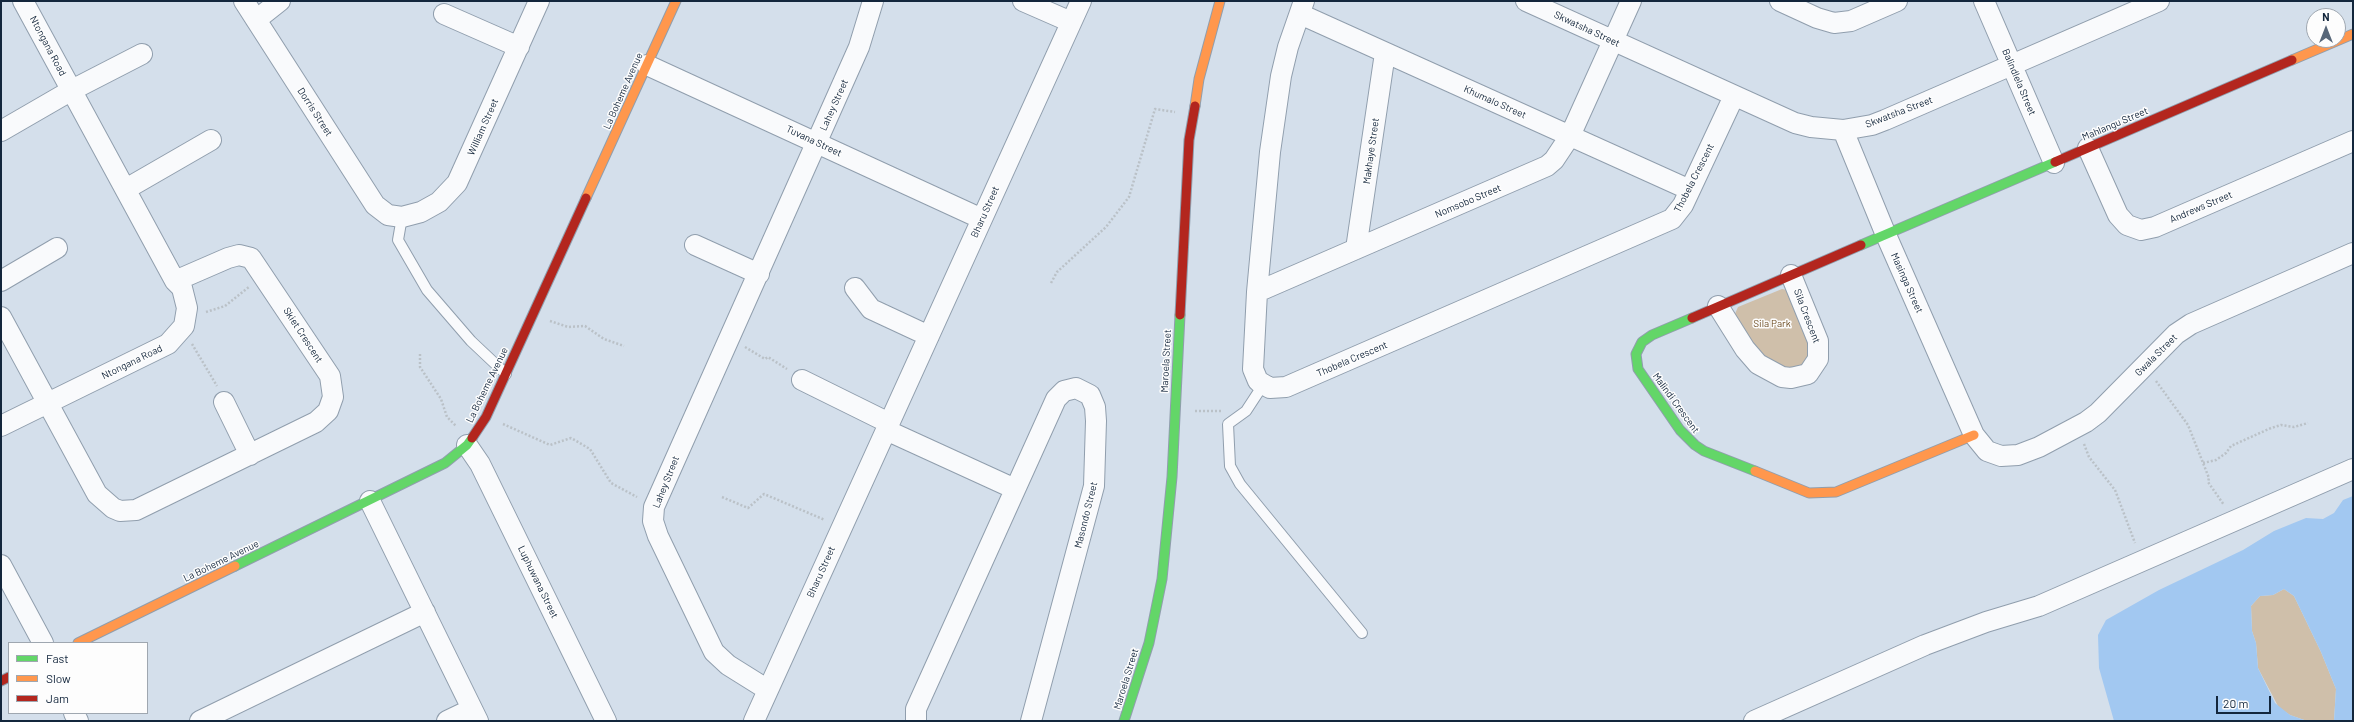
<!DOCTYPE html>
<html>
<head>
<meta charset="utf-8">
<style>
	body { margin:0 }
	#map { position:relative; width:2354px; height:722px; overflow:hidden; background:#d4dfeb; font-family:Barlow,sans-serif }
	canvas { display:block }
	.frame { position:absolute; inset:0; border:2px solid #13263c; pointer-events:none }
	.legend { position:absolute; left:8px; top:642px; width:140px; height:72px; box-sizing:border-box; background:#fdfdfd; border:1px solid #9fa7b0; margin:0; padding:5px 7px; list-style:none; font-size:12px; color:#13263c }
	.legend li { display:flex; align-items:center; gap:8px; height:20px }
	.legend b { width:20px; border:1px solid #9fa7b0 }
	.north { position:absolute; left:2306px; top:8px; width:40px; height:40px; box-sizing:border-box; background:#fdfdfd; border:1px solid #9fa7b0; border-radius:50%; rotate:0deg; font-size:11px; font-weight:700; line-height:16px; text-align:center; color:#13263c }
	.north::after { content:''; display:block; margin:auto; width:14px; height:18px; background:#576779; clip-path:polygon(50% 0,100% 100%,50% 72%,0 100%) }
	.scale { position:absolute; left:2216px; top:696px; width:55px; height:18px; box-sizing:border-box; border:2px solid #13263c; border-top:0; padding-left:5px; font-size:12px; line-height:14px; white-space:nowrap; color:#13263c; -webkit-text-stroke:3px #fdfdfd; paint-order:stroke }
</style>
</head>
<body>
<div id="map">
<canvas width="2354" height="722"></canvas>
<div class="frame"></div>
<ul class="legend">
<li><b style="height:5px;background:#63d668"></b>Fast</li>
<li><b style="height:5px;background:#ff974d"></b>Slow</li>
<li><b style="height:5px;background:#b3261e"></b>Jam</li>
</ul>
<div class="north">N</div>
<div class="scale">20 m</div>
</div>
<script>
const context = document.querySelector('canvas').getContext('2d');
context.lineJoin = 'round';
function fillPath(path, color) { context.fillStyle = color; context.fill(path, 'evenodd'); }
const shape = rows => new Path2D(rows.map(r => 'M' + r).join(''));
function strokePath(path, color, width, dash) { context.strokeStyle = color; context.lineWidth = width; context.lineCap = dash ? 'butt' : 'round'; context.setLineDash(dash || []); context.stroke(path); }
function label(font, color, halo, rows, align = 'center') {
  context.font = font + ' Barlow,sans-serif'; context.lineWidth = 3; context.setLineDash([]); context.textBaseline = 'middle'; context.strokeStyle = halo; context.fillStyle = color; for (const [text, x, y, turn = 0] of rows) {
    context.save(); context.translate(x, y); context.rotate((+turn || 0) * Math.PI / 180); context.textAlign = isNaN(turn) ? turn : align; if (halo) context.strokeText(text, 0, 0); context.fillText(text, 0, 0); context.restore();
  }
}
const green = shape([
	[1782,289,1787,290,1812,346,1810,360,1794,371,1763,359,1734,316,1738,307],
	[2284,589,2294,596,2321,652,2336,689,2334,721,2307,721,2290,715,2279,708,2258,668,2256,643,2252,631,2251,606,2260,596,2273,595]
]);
const water = shape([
	[2353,496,2353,721,2334,721,2336,689,2321,652,2294,596,2284,589,2273,595,2260,596,2251,606,2252,631,2256,643,2258,668,2275,703,2290,715,2307,721,2114,721,2099,668,2098,635,2106,620,2159,590,2243,550,2274,531,2306,518,2323,519,2334,513,2343,500]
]);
const path = shape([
	[1051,283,1057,272,1106,227,1129,197,1155,109,1175,112],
	[206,312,225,306,249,287],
	[550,321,568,327,585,326,604,339,624,346],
	[192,344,217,386],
	[745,347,765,359,768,357,787,369],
	[420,354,420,367,441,399,447,417,456,426],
	[2156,381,2188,425,2209,478,2208,482,2224,505],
	[1195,411,1222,411],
	[503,424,550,445,571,438,590,449,611,483,637,497],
	[2084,444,2089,457,2115,490,2135,543],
	[2203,463,2216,460,2226,453,2231,446,2271,428,2281,425,2294,427,2308,423],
	[722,497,748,508,764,494,825,520]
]);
const lane = shape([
	[402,217,398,240,427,290,471,341,506,374],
	[1263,385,1246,411,1228,424,1230,466,1240,484,1362,633]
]);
const street = shape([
	[244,1,375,205,388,215,402,217,421,212,439,202,457,183,539,1],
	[1023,1,1071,22],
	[1304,1,1288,47,1281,76,1270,152,1257,292,1253,369,1258,381,1270,388,1286,387,1672,219,1683,205,1734,96],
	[1526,1,1795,123,1811,127,1843,130,1872,125,1885,120,2159,1],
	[1780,1,1817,18,1834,23,1851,21,1897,1],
	[1984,1,2054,163],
	[444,14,519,47],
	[1300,14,1690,190],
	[256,20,280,1],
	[647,65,982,219],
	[1843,130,1886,235,1974,435,1987,451,2001,456,2018,455,2039,447,2086,422,2098,413,2176,334,2191,324,2353,253],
	[1,131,72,90,142,54],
	[2088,148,2118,215,2127,225,2141,230,2155,227,2353,141],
	[126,189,211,140],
	[695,245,759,274],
	[1356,249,1385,53],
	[1,281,57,248],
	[855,288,871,309,929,336],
	[1257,292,1547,166,1554,160,1570,136,1631,1],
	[1718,306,1745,349,1758,364,1782,377,1791,378,1808,374,1818,359,1818,341,1791,275],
	[1,317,97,494,113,508,120,511,136,510,316,422,328,411,333,397,330,376,251,258,239,255,228,258,175,281],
	[802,380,889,423],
	[224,402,250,455],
	[1,426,168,344,184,326,187,308,182,288,175,281,23,1],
	[886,430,1015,489],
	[467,445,480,464,606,721],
	[370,501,478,721],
	[1,565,43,643],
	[768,690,728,665,714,652,658,536,653,521,654,507,859,47,873,1],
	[74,713,78,721],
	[200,721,425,612],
	[447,721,472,709],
	[754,721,1081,1],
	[916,721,916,709,1056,399,1064,391,1076,388,1090,395,1095,407,1096,421,1094,486,1031,721],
	[1754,721,1925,645,1986,622,2039,606,2353,469]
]);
const fast = shape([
	[1861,245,2055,162],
	[1692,318,1652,335,1642,342,1636,354,1638,369,1680,430,1695,445,1704,451,1755,471],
	[235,566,445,463,467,445,472,438],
	[1124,721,1149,643,1162,579,1172,477,1180,315]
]);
const slow = shape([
	[2292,60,2353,34],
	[1195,106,1199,79,1220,1],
	[586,198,676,1],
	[1755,471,1809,493,1836,492,1974,435],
	[78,643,235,566]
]);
const jam = shape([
	[2055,162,2292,60],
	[1180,315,1189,140,1195,106],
	[1692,318,1861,245],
	[472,438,486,417,586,198],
	[1,681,9,677]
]);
const streetNames = [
	["Skwatsha Street",1587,29,25],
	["Ntongana Road",48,46,62],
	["Balindlela Street",2019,82,67],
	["La Boheme Avenue",623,91,-66],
	["Khumalo Street",1495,102,24],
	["Lahey Street",834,105,-66],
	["Dorris Street",315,112,57],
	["Skwatsha Street",1899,112,-21],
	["Mahlangu Street",2115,124,-23],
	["William Street",483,127,-66],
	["Tuvana Street",814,141,25],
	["Makhaye Street",1371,151,-82],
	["Thobela Crescent",1694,178,-63],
	["Nomsobo Street",1468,201,-23],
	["Andrews Street",2201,207,-23],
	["Bharu Street",985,212,-66],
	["Masinga Street",1907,283,66],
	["Sila Crescent",1807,316,69],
	["Skiet Crescent",303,335,57],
	["Gwala Street",2156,355,-45],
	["Thobela Crescent",1352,359,-23],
	["Maroela Street",1166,361,-87],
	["Ntongana Road",132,362,-26],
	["La Boheme Avenue",487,385,-64],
	["Malindi Crescent",1676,403,54],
	["Lahey Street",666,482,-68],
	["Masondo Street",1086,515,-76],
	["La Boheme Avenue",221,561,-26],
	["Bharu Street",821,572,-66],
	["Luphuwana Street",538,582,64],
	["Maroela Street",1126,679,-73]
];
const parkNames = [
	["Sila Park",1772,324]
];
fillPath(green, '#cfbfaa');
fillPath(water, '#a2c8f1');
strokePath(lane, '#909ead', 12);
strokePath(street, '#909ead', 22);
strokePath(fast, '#909ead', 11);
strokePath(slow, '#909ead', 11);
strokePath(jam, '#909ead', 11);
strokePath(path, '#bac1c7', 2.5, [2, 2]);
strokePath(lane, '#f9fafc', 10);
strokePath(street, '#f9fafc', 20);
strokePath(fast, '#63d668', 9);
strokePath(slow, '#ff974d', 9);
strokePath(jam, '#b3261e', 9);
label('10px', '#13263c', '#fdfdfd', streetNames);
label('10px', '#6c4b1f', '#fdfdfd', parkNames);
</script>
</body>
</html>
